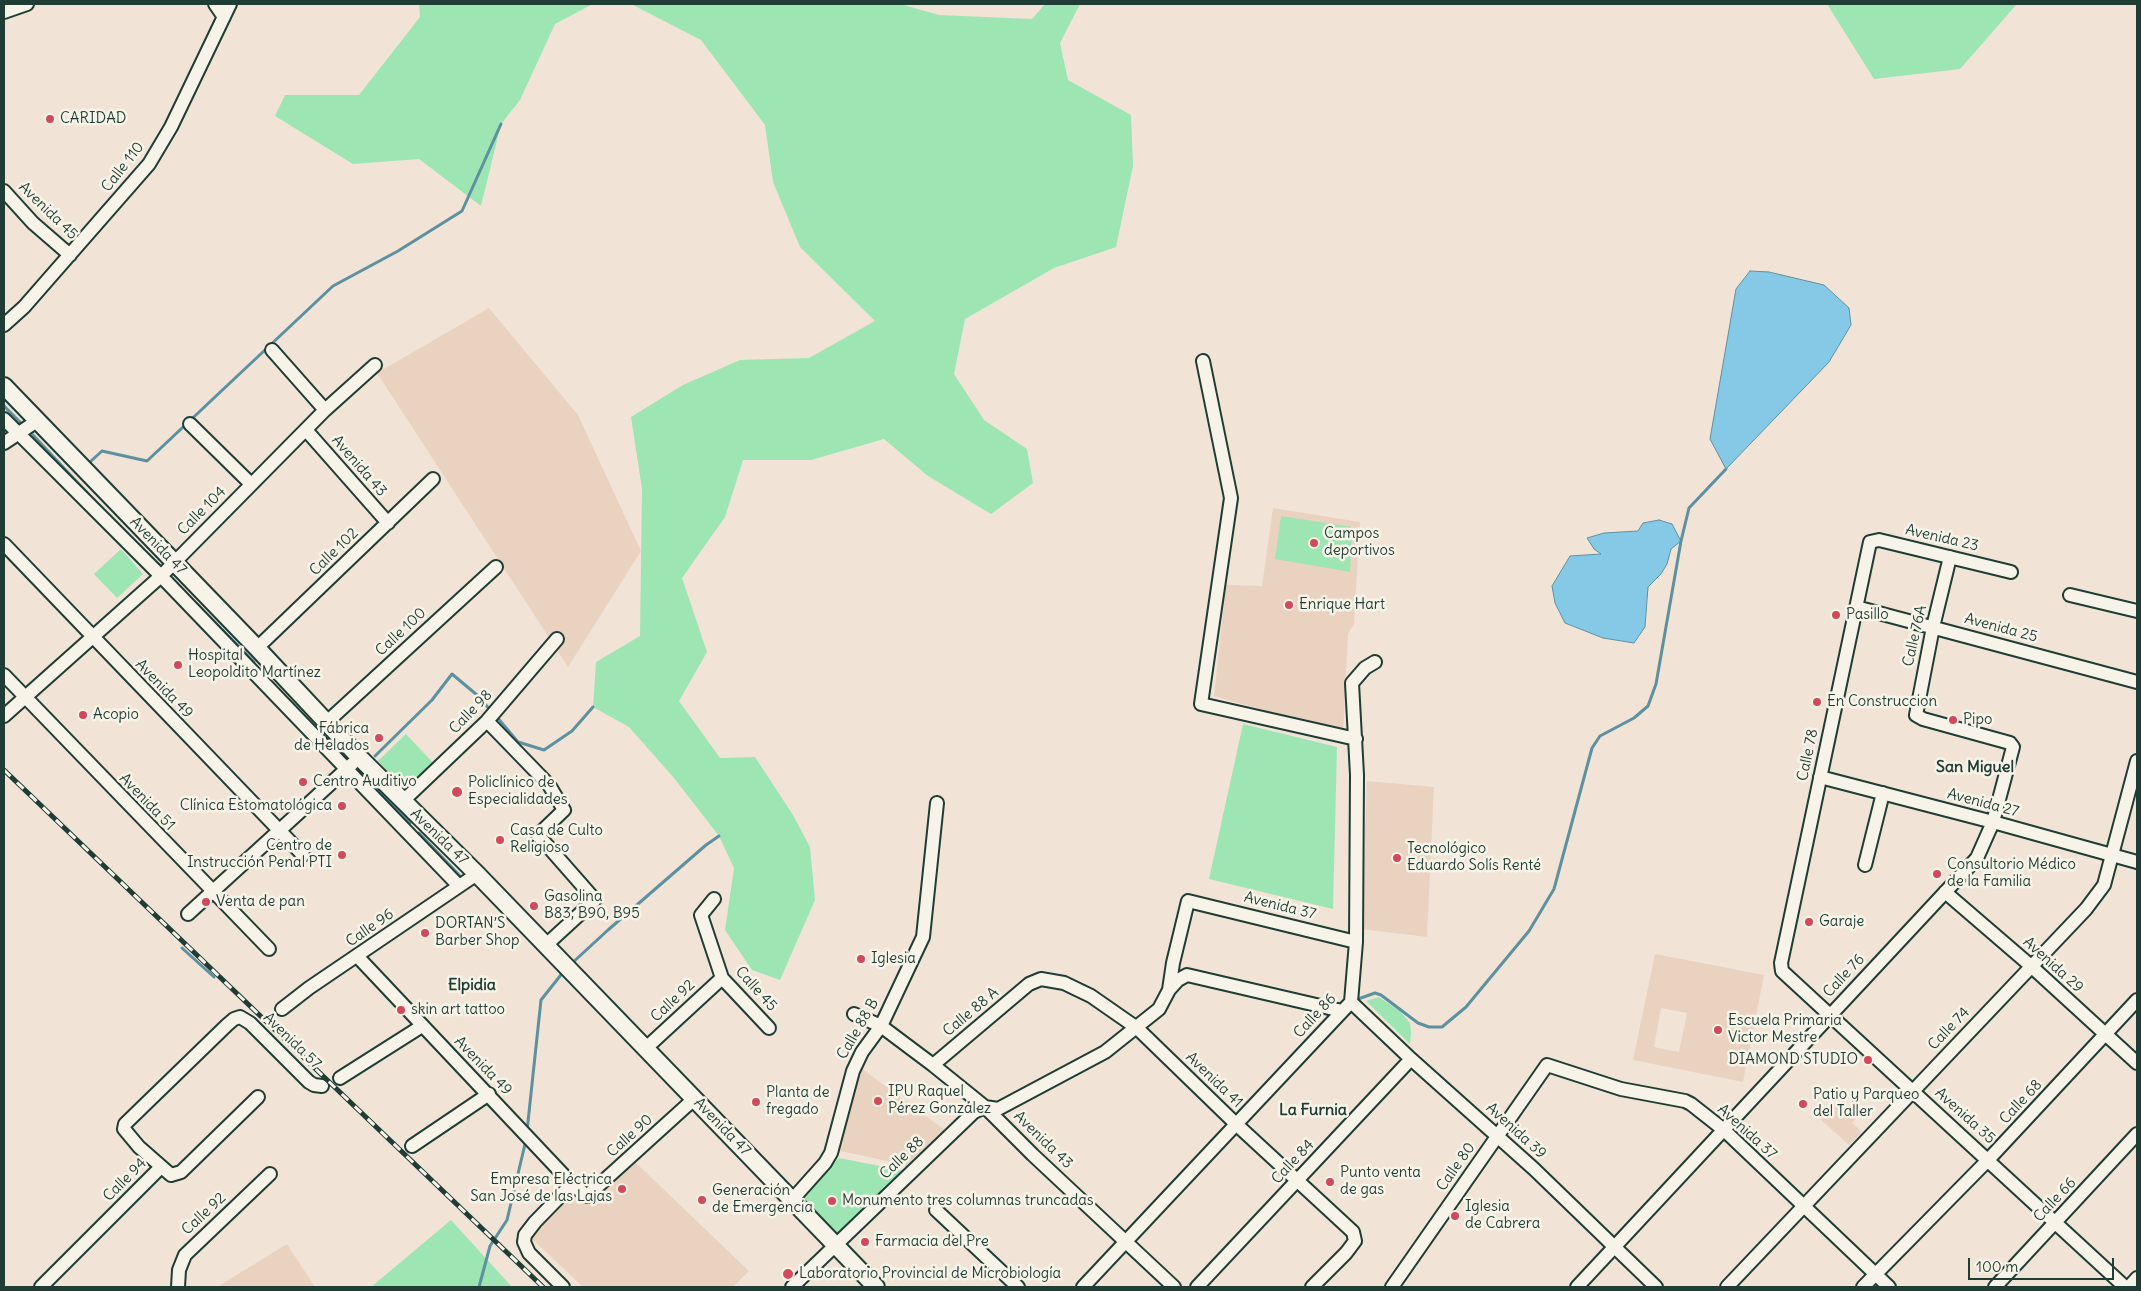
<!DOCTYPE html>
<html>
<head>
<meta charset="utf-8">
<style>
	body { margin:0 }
	#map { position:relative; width:2141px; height:1291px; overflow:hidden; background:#f1e4d6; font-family:Delius,sans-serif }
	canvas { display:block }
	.frame { position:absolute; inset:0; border:5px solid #1f3d34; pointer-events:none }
	.scale { position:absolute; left:1968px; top:1258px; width:146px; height:22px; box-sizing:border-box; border:2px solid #1f3d34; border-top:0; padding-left:6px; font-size:15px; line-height:18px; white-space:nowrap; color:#1f3d34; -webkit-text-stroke:4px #f7f3e8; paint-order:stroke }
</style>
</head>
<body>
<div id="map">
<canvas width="2141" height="1291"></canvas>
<div class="frame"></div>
<div class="scale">100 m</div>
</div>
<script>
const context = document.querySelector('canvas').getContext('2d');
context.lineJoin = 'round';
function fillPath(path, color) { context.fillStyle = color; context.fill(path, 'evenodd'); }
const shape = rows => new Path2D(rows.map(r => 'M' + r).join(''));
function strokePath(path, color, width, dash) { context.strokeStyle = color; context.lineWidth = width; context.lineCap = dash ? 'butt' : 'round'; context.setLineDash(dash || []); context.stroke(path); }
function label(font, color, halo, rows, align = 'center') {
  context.font = font + ' Delius,sans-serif'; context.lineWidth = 5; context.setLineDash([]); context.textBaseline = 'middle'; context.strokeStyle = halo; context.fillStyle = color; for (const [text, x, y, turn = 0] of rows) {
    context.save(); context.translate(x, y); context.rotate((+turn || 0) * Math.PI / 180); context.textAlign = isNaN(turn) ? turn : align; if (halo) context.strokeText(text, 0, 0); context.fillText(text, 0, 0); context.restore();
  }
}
const built = shape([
	[489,308,578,415,641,551,568,667,377,373],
	[1273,508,1360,522,1354,624,1348,634,1343,733,1214,696,1226,585,1262,586],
	[1367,781,1434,787,1427,937,1361,929],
	[1655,954,1764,975,1743,1082,1633,1060],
	[1661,1008,1687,1013,1679,1052,1654,1047],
	[861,1068,945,1130,906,1165,840,1151,856,1073],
	[1839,1098,1858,1116,1852,1123,1862,1132,1849,1145,1820,1119],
	[634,1161,749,1271,733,1287,583,1287,529,1236,574,1189,591,1206],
	[287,1244,315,1287,217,1287]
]);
const green = shape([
	[419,4,593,4,555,24,520,100,501,124,481,206,419,159,353,164,275,116,285,95,359,95,420,17],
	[631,4,900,4,939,15,1032,19,1045,4,1080,4,1060,43,1068,80,1131,115,1133,166,1116,247,1054,268,965,319,954,374,984,420,1027,449,1033,483,991,514,928,476,884,439,811,460,743,460,725,517,682,578,707,652,679,701,720,758,755,757,793,815,810,847,815,900,780,980,752,970,725,930,734,868,719,836,674,778,629,727,593,707,596,662,640,636,642,489,631,417,683,385,740,360,809,358,875,321,800,247,773,182,765,125,701,40],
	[1827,4,2017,4,1960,69,1874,79],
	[1281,516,1352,527,1350,572,1275,559],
	[121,549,143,574,117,598,94,574],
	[1243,724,1337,747,1333,909,1209,879],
	[406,734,436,766,408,793,378,761],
	[1379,997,1401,1012,1410,1023,1411,1033,1410,1044,1366,1001],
	[839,1158,905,1171,836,1237,798,1197],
	[451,1220,512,1287,371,1287]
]);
const water = shape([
	[1750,271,1769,272,1824,285,1849,308,1851,325,1829,362,1726,469,1710,439,1736,289,1750,271],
	[1659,520,1672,524,1681,541,1671,549,1667,564,1661,574,1648,587,1645,627,1634,643,1603,638,1565,623,1555,603,1552,586,1570,556,1601,554,1594,549,1587,538,1604,533,1638,531,1643,523,1659,520]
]);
const stream = shape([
	[4,406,23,425],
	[33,435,106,513],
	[90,462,102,451,147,461,333,286,398,251,462,211,501,124],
	[197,604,254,662],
	[496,716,518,742,544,750,572,731,593,707],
	[319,731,345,759],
	[375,756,432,700,452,674,477,695,491,711],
	[358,771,410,823],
	[419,833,461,877],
	[182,948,214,977],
	[570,965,608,930,706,845,719,836],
	[1358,999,1375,993,1381,995,1418,1023,1429,1027,1442,1027,1466,1007,1529,931,1554,889,1592,748,1600,736,1634,718,1648,706,1656,684,1681,541,1689,508,1726,469],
	[527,1131,541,1000,564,971],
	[479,1287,490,1246,507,1220,526,1140]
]);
const minor = shape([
	[215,4,224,17],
	[4,12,27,4],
	[4,191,33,223,70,255],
	[4,325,24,307,149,164,171,127,230,4],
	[272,350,325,410],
	[1203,361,1231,498,1201,704,1356,739],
	[4,419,161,576,459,886],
	[190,424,251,484],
	[306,430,388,523],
	[4,443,37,421],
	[4,544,303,855],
	[2011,572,1879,540,1870,542,1781,963,1782,971,2125,1287],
	[2070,595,2137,611],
	[1856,607,2137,682],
	[257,648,433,479],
	[4,675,269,949],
	[4,716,161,576,325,410,375,365],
	[487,721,549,785,564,810,538,835,595,900,546,945],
	[327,722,496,567],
	[1820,777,1993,822,2137,862],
	[403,801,487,721,557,639],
	[1865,865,1883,793],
	[1945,892,2031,966,2137,1063],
	[714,899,701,915,722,978,769,1028],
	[188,914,352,764],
	[357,956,572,1184,587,1196,694,1099],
	[1169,990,1173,963,1188,901,1356,942],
	[1351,1002,1411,1059,1534,1169,1656,1287],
	[282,1009,309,988,477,874],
	[854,1014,881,1026,933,1065,985,1107,1033,1155,1174,1287],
	[645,1049,722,978],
	[933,1065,1029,984,1041,979,1064,983,1091,996,1137,1028,1236,1124,1353,1232,1355,1241,1346,1253,1312,1287],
	[340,1078,422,1026],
	[258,1097,181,1172,171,1175,139,1147,124,1129,125,1124,227,1025,234,1019,240,1017,250,1023,309,1082,314,1085,322,1086],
	[412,1146,489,1094],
	[792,1200,825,1163,831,1153,853,1071,862,1052,881,1026,923,937,937,803],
	[936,1210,1018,1287],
	[41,1287,161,1167],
	[178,1287,179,1270,185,1255,270,1174],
	[563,1287,529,1253,524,1242,525,1235,535,1222,572,1184],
	[792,1287,974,1112,985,1107,998,1109,1105,1052,1159,1009,1169,990,1178,980,1187,975,1342,1011],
	[1083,1287,1351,1002,1356,942,1357,775,1352,683,1365,668,1375,662],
	[1197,1287,1411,1059],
	[1392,1287,1547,1065,1621,1089,1685,1101,1691,1104,1724,1130,1889,1287],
	[1577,1287,1977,858,1993,822,2013,747,2010,743,1923,719,1916,715,1933,627,1950,557],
	[1727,1287,2086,909,2104,885,2137,761],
	[1863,1287,1988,1160,2137,1000],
	[1995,1287,2137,1134],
	[2129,1287,2137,1278]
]);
const major = shape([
	[4,386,257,648,359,757,477,874,876,1287]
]);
const rail = shape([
	[4,770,543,1287]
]);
const markers = [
	[50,119,5,"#d1495b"],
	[1314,543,5,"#d1495b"],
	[1289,605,5,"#d1495b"],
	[1836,615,5,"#d1495b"],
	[178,665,5,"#d1495b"],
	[1817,702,5,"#d1495b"],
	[83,715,5,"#d1495b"],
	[1953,720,5,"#d1495b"],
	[379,738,5,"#d1495b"],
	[303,782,5,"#d1495b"],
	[457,792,6,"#d1495b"],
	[342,806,5,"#d1495b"],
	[500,840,5,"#d1495b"],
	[342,855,5,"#d1495b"],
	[1397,858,5,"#d1495b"],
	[1937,874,5,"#d1495b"],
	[206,902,5,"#d1495b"],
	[534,906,5,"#d1495b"],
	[1809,922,5,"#d1495b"],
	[425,933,5,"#d1495b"],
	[861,959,5,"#d1495b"],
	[401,1010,5,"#d1495b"],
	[1718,1030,5,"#d1495b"],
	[1868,1060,5,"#d1495b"],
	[878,1101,5,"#d1495b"],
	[756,1102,5,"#d1495b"],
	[1803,1104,5,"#d1495b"],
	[1330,1182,5,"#d1495b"],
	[622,1189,5,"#d1495b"],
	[702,1200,5,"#d1495b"],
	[832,1201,5,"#d1495b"],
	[1455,1216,5,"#d1495b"],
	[865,1242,5,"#d1495b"],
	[788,1274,6,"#d1495b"]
];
const poiNames = [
	["CARIDAD",60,119],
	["Campos",1324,534],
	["deportivos",1324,551],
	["Enrique Hart",1299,605],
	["Pasillo",1846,615],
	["Hospital",188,656],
	["Leopoldito Martínez",188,673],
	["En Construccion",1827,702],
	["Acopio",93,715],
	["Pipo",1963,720],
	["Fábrica",369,729,"right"],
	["de Helados",369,746,"right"],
	["Centro Auditivo",313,782],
	["Policlínico de",468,783],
	["Especialidades",468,800],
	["Clínica Estomatológica",332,806,"right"],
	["Casa de Culto",510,831],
	["Religioso",510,848],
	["Centro de",332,846,"right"],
	["Instrucción Penal PTI",332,863,"right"],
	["Tecnológico",1407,849],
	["Eduardo Solís Renté",1407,866],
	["Consultorio Médico",1947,865],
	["de la Familia",1947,882],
	["Gasolina",544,897],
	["B83, B90, B95",544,914],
	["Venta de pan",216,902],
	["Garaje",1819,922],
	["DORTAN’S",435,924],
	["Barber Shop",435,941],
	["Iglesia",871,959],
	["skin art tattoo",411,1010],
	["Escuela Primaria",1728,1021],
	["Victor Mestre",1728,1038],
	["DIAMOND STUDIO",1858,1060,"right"],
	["IPU Raquel",888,1092],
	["Pérez González",888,1109],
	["Planta de",766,1093],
	["fregado",766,1110],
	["Patio y Parqueo",1813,1095],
	["del Taller",1813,1112],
	["Punto venta",1340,1173],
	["de gas",1340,1190],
	["Empresa Eléctrica",612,1180,"right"],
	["San José de las Lajas",612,1197,"right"],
	["Generación",712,1191],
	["de Emergencia",712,1208],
	["Monumento tres columnas truncadas",842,1201],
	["Iglesia",1465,1207],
	["de Cabrera",1465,1224],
	["Farmacia del Pre",875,1242],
	["Laboratorio Provincial de Microbiología",799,1274]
];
const streetNames = [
	["Calle 110",123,167,-52],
	["Avenida 45",48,211,44],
	["Avenida 43",359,466,49],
	["Calle 104",202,511,-45],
	["Avenida 23",1942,538,13],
	["Avenida 47",158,546,46],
	["Calle 102",334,552,-44],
	["Avenida 25",2001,628,15],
	["Calle 100",401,632,-43],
	["Calle 76A",1915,636,-77],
	["Avenida 49",164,689,46],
	["Calle 98",471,712,-46],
	["Calle 78",1808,755,-78],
	["Avenida 51",147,802,46],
	["Avenida 27",1983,803,15],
	["Avenida 47",439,837,44],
	["Avenida 37",1280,906,14],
	["Calle 96",370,928,-35],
	["Avenida 29",2053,965,42],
	["Calle 76",1844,976,-47],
	["Calle 45",756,989,48],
	["Calle 92",673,1001,-43],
	["Calle 88 A",971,1012,-40],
	["Calle 86",1315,1016,-47],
	["Calle 88 B",858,1029,-60],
	["Calle 74",1949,1029,-46],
	["Avenida 57",292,1041,44],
	["Avenida 49",483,1066,46],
	["Avenida 41",1214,1080,44],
	["Calle 68",2021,1102,-47],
	["Avenida 35",1965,1116,42],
	["Avenida 47",722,1127,46],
	["Avenida 39",1516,1131,42],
	["Avenida 37",1747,1132,42],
	["Calle 90",630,1136,-42],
	["Avenida 43",1043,1140,44],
	["Calle 88",902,1158,-44],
	["Calle 84",1293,1162,-47],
	["Calle 80",1456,1167,-55],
	["Calle 94",125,1180,-45],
	["Calle 66",2055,1200,-47],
	["Calle 92",204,1214,-43]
];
const neighbourhoodNames = [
	["San Miguel",1975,767],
	["Elpidia",472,985],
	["La Furnia",1313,1110]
];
fillPath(built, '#ead2c0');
fillPath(green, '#9de5b3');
fillPath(water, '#86c9e7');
strokePath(water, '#5d919f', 1);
strokePath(stream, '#5d919f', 3);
strokePath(minor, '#1f3d34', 16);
strokePath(major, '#1f3d34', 20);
strokePath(minor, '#f7f3e8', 12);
strokePath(major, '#f7f3e8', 16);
strokePath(rail, '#1f3d34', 5);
strokePath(rail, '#f7f3e8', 3, [9]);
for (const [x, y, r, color] of markers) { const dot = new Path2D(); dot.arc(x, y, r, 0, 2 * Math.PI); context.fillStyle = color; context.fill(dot); strokePath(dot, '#f7f3e8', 2); }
label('15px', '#1f3d34', '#f7f3e8', poiNames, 'left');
label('15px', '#1f3d34', '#f7f3e8', streetNames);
label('bold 16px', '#1f3d34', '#f7f3e8', neighbourhoodNames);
</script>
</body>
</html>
